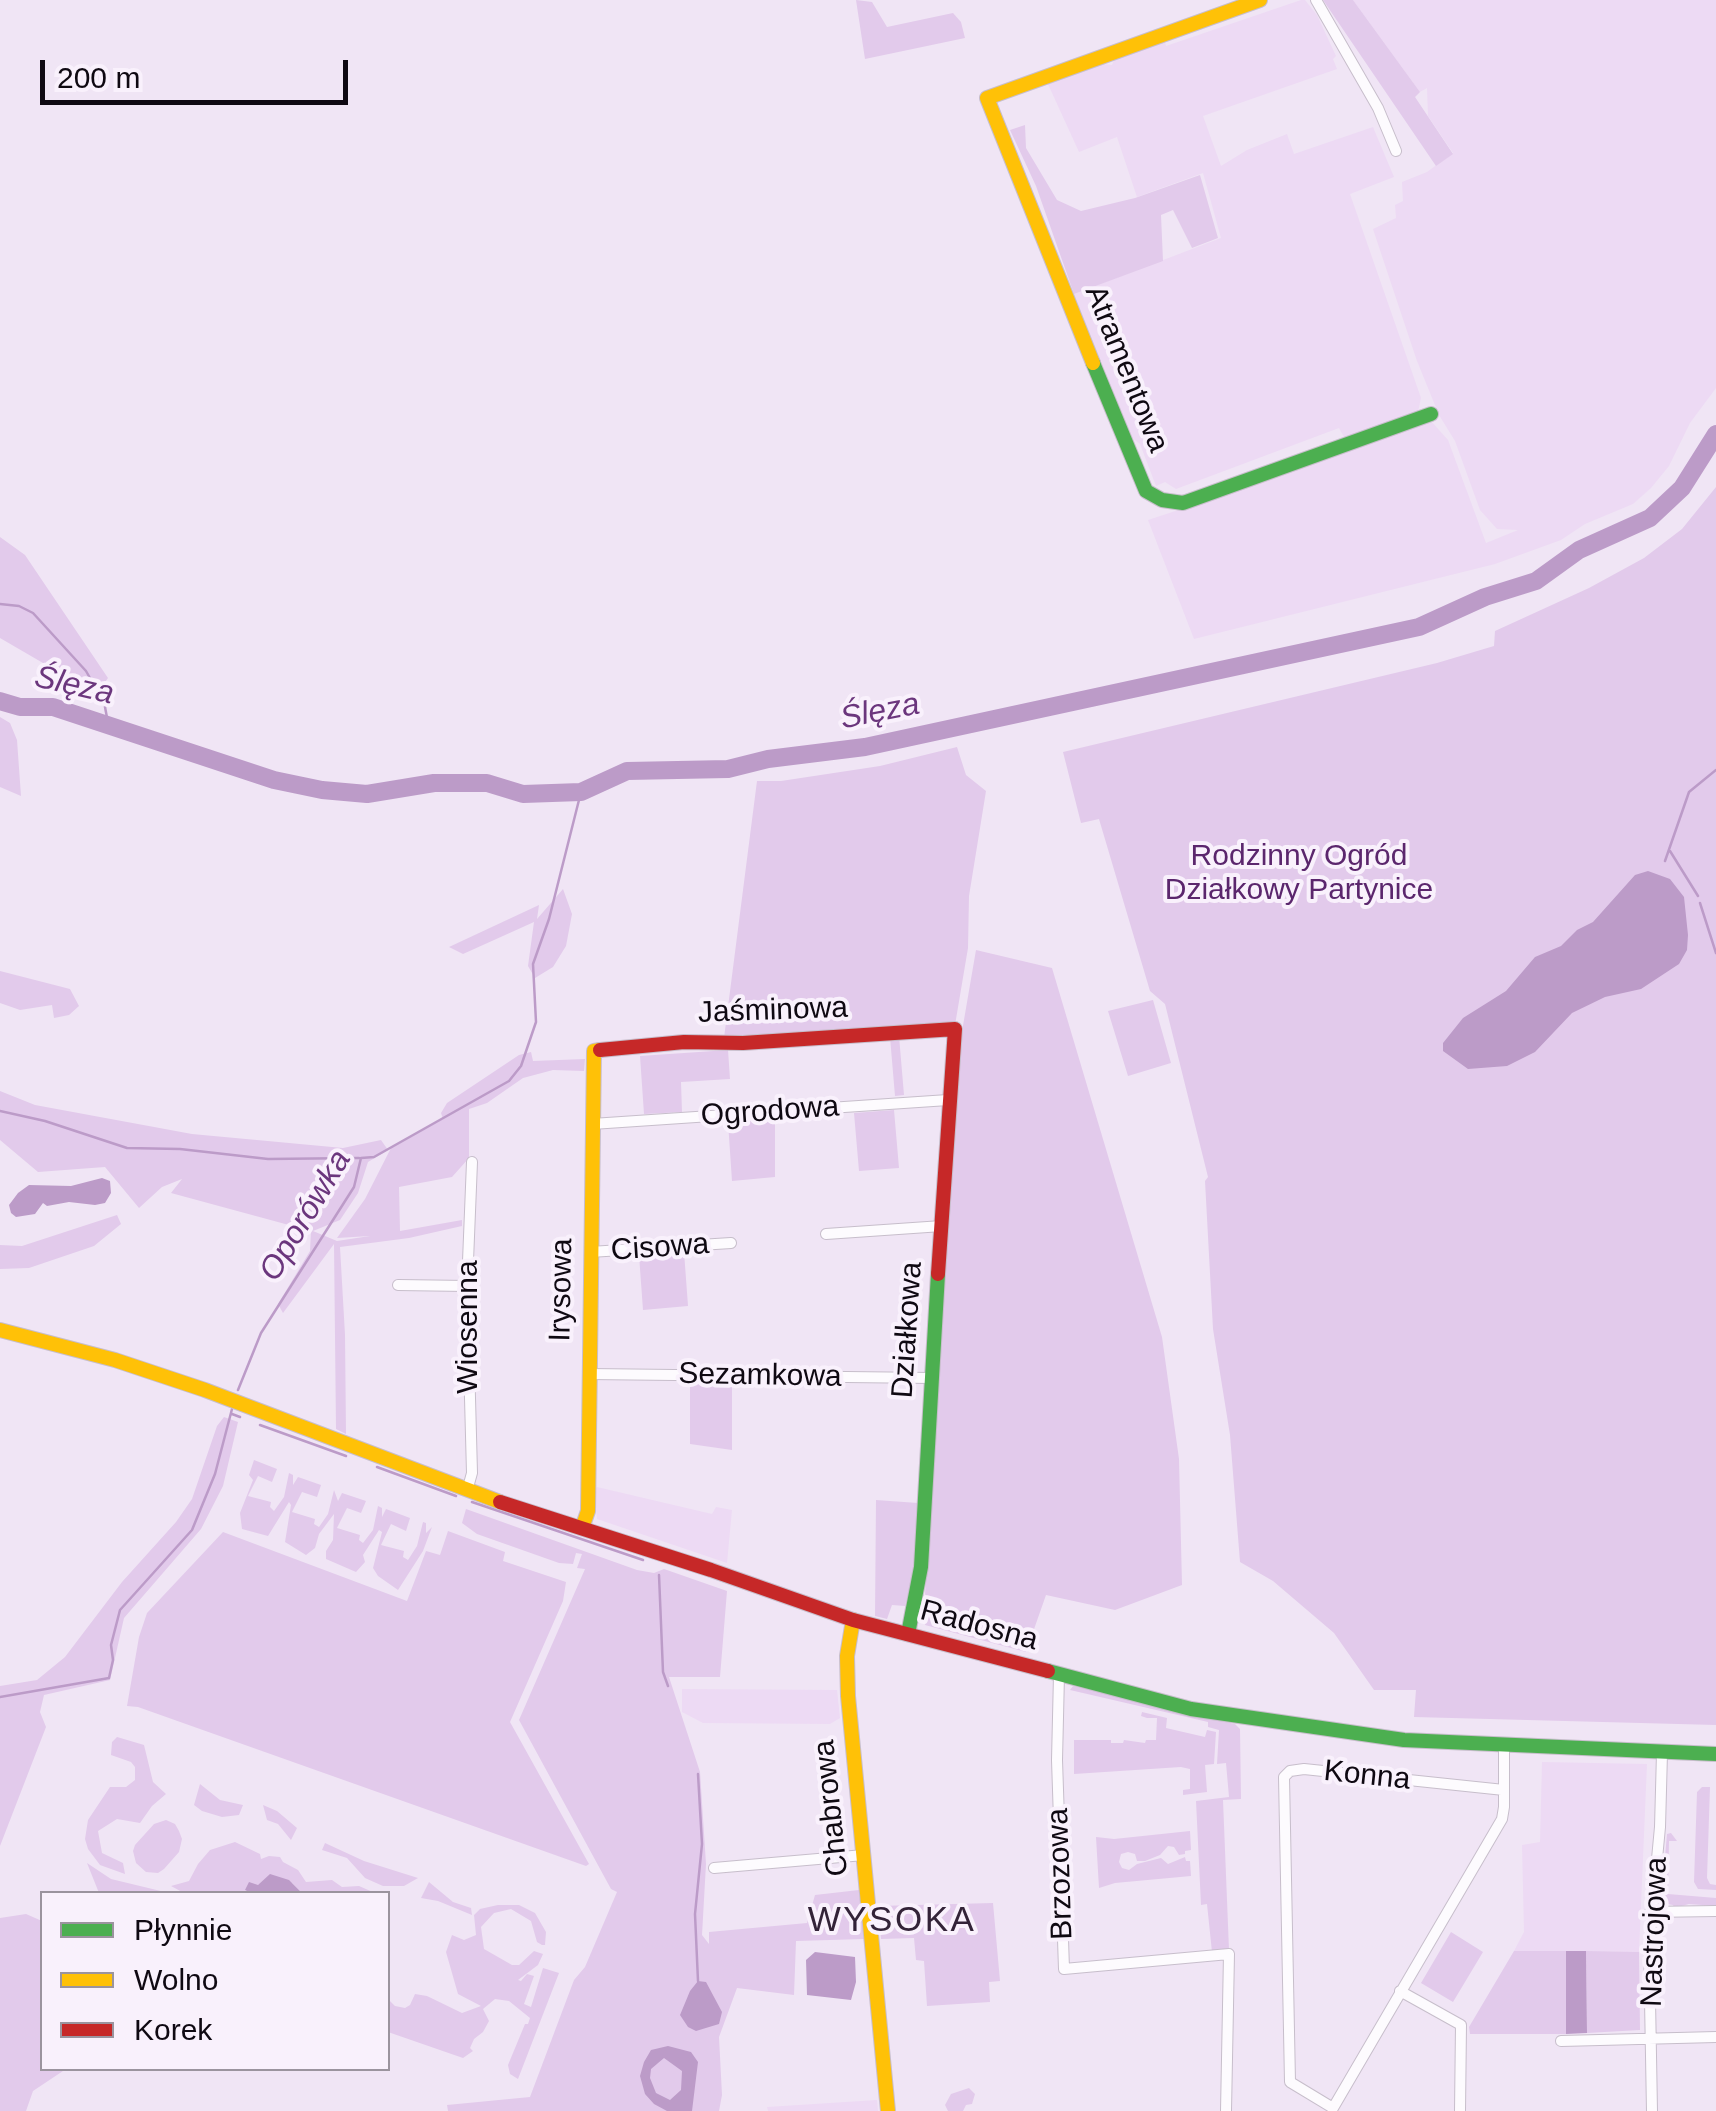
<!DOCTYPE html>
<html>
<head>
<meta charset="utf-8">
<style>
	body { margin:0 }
	#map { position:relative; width:1716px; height:2111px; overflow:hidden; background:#f0e5f5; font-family:Arial,sans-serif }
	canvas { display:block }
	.legend { position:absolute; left:40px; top:1891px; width:350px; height:180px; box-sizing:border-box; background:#f9f1fc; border:2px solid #9b949e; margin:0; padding:12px 18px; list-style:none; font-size:30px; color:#0f0912 }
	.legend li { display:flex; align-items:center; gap:20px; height:50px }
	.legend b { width:50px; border:2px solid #9b949e }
	.scale { position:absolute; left:40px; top:60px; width:308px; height:45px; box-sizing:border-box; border:5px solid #0f0912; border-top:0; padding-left:12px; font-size:30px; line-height:35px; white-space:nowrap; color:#0f0912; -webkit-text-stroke:8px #f9f1fc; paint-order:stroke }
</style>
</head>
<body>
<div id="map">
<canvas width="1716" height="2111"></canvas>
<ul class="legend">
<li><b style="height:12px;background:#4caf50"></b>Płynnie</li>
<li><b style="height:12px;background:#ffc107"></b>Wolno</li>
<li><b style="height:12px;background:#c62828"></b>Korek</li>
</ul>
<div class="scale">200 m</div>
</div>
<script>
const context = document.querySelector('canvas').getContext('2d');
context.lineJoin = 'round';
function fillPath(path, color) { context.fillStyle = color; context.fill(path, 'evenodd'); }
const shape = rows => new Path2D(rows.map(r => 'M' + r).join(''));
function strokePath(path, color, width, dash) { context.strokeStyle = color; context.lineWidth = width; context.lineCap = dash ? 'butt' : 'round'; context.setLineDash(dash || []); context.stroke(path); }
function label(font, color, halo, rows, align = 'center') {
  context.font = font + ' Arial,sans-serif'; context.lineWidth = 8; context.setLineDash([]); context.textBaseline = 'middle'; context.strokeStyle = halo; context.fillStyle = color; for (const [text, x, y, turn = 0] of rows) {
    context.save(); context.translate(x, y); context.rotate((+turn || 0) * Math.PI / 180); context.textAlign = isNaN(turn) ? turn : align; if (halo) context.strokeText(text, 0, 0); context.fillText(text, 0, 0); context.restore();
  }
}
const built = shape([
	[1301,0,1305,0,1317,15,1336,56,1333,59,1337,69,1203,116,1221,166,1247,150,1287,134,1294,154,1373,127,1394,177,1350,194,1421,398,1418,412,1345,439,1339,428,1176,489,1165,482,1156,486,1140,444,1132,438,1074,294,1221,238,1203,173,1137,197,1117,137,1079,152,1047,82,1093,63,1112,65,1116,55,1164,38,1166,46],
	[1353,0,1716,0,1716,388,1690,423,1669,466,1651,488,1633,504,1585,524,1561,540,1495,564,1194,639,1148,520,1279,477,1431,421,1448,440,1486,543,1518,530,1497,529,1480,510,1455,441,1439,415,1417,361,1373,229,1396,218,1395,205,1403,201,1402,182,1427,172,1453,153,1428,116,1427,88,1420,92],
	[597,1487,712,1514,716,1507,732,1510,727,1563,597,1519,594,1489],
	[682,1689,837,1690,840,1718,830,1724,703,1723,682,1712],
	[1542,1762,1647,1764,1639,1952,1514,1951,1524,1932,1522,1845,1540,1842],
	[877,2100,878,2111,768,2111,767,2107]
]);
const green = shape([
	[856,0,872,2,887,27,953,13,961,22,965,38,865,59],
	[1323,0,1353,0,1420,92,1415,97,1453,154,1436,166],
	[1025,125,1026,148,1057,200,1081,211,1135,198,1200,175,1218,238,1192,248,1173,210,1161,215,1163,261,1074,294,1036,186,1010,130],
	[1716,487,1716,1725,1414,1717,1416,1690,1374,1690,1334,1633,1273,1581,1240,1562,1230,1435,1213,1329,1205,1181,1208,1177,1165,1004,1150,991,1099,819,1081,823,1063,752,1437,663,1494,646,1495,631,1589,588,1644,558,1682,529],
	[0,537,25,555,108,678,93,699,43,663,0,638],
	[0,717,10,723,17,740,21,796,0,787],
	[957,747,966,775,986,791,969,896,968,948,955,1025,724,1038,757,781,781,781,880,766],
	[563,889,572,914,566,946,553,967,535,978,528,966,534,922,463,954,449,947,539,905,537,919],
	[976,950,1052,968,1162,1337,1179,1459,1182,1585,1115,1610,1046,1595,1026,1652,925,1625,930,1603,925,1594,960,1043],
	[0,971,70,989,79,1006,69,1015,54,1018,52,1005,20,1010,0,1003],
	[1153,1000,1171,1063,1128,1076,1108,1011],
	[899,1036,904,1095,895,1096,890,1037],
	[728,1050,730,1079,681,1082,682,1112,644,1114,640,1056],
	[531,1052,533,1061,585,1059,584,1071,553,1070,523,1078,487,1103,469,1109,469,1158,452,1177,399,1187,400,1231,462,1220,462,1226,409,1238,340,1247,345,1335,346,1434,336,1429,334,1244,283,1313,278,1304,310,1251,311,1231,171,1193,182,1179,162,1187,139,1208,105,1167,38,1172,0,1140,0,1091,35,1105,192,1134,343,1148,381,1140,388,1150,368,1162,358,1193,340,1220,313,1231,337,1241,370,1236,337,1238,365,1199,391,1148,443,1119,441,1113,447,1103,519,1055],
	[894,1110,899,1168,859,1171,854,1113],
	[775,1119,775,1177,732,1181,728,1122],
	[117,1215,121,1224,94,1246,29,1268,0,1269,0,1245,22,1246],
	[684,1252,688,1306,643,1310,639,1255],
	[690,1381,732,1382,732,1450,690,1444],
	[224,1417,238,1422,223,1486,201,1529,124,1618,110,1680,44,1695,40,1712,46,1727,0,1846,0,1686,37,1680,65,1657,122,1582,176,1522,192,1499,217,1426],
	[254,1460,277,1469,272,1482,258,1476,248,1496,271,1502,270,1507,274,1511,284,1497,289,1473,293,1475,293,1485,298,1477,321,1485,317,1497,302,1492,292,1512,315,1519,314,1524,319,1527,328,1514,334,1490,338,1501,342,1493,366,1501,361,1513,347,1508,337,1528,360,1535,359,1540,363,1543,373,1530,378,1506,382,1508,382,1517,386,1509,410,1518,406,1531,391,1524,381,1545,404,1551,403,1557,408,1560,417,1546,423,1522,426,1523,426,1533,432,1527,423,1551,398,1590,378,1576,373,1568,382,1532,379,1530,363,1555,365,1562,356,1572,326,1559,326,1551,333,1540,334,1514,319,1534,315,1548,306,1555,285,1542,291,1505,289,1502,268,1536,242,1529,240,1513,253,1480,249,1475],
	[876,1500,918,1503,913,1573,905,1606,892,1605,887,1619,875,1616],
	[466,1509,637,1570,654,1573,664,1569,727,1591,720,1677,669,1677,700,1772,706,1864,702,1935,709,1944,709,1932,807,1923,815,1895,859,1890,864,1939,796,1941,794,1995,737,1988,719,2037,722,2095,719,2111,448,2111,447,2105,530,2097,574,1980,585,1967,617,1892,611,1889,519,1720,585,1569,577,1568,582,1554,576,1553,573,1564,559,1563,477,1534,462,1523],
	[448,1531,505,1552,503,1561,566,1582,563,1601,510,1722,589,1864,586,1866,138,1707,127,1706,139,1637,147,1613,223,1532,407,1601,426,1551,440,1555],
	[1073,1686,1235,1724,1240,1729,1241,1799,1223,1800,1229,1950,1212,1952,1207,1904,1201,1905,1196,1801,1229,1797,1226,1763,1217,1764,1219,1730,1208,1727,1208,1722,1070,1690],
	[1142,1712,1167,1718,1166,1728,1205,1737,1207,1730,1216,1732,1214,1764,1205,1765,1207,1792,1183,1795,1183,1790,1190,1789,1190,1769,1181,1767,1074,1774,1074,1740,1111,1740,1111,1743,1123,1743,1124,1740,1145,1743,1146,1740,1156,1740,1157,1718,1147,1718,1141,1716],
	[117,1737,144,1745,153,1782,166,1794,152,1806,140,1823,117,1819,98,1831,102,1853,123,1863,125,1874,100,1865,88,1849,85,1839,88,1820,110,1787,126,1787,135,1780,135,1767,131,1762,111,1755,112,1742],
	[200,1784,220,1800,243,1805,239,1815,222,1817,202,1811,194,1805],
	[1702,1787,1710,1787,1707,1878,1710,1884,1716,1885,1716,1890,1698,1889,1694,1882,1697,1792],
	[263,1805,277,1811,297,1828,291,1840,278,1824,267,1820],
	[166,1820,175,1824,179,1831,182,1839,179,1852,164,1869,158,1873,146,1872,136,1863,133,1851,135,1845,154,1824],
	[1190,1831,1191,1850,1185,1851,1185,1854,1179,1855,1174,1847,1168,1846,1160,1855,1145,1861,1137,1861,1135,1854,1128,1852,1121,1854,1119,1862,1122,1868,1129,1870,1137,1864,1161,1858,1168,1864,1185,1857,1186,1861,1190,1861,1191,1876,1115,1883,1099,1888,1096,1837,1114,1839],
	[1671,1833,1677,1841,1669,1841,1668,1894,1716,1898,1716,1906,1689,1904,1674,1908,1673,1905,1661,1903,1667,1834],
	[235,1842,260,1854,261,1859,269,1856,280,1857,283,1862,298,1870,306,1882,332,1880,342,1887,359,1886,375,1893,302,1893,292,1883,258,1885,245,1890,251,1893,184,1893,171,1886,189,1881,198,1864,210,1850],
	[325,1843,364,1861,418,1878,404,1886,383,1886,365,1878,347,1858,322,1850],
	[87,1863,111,1879,169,1893,99,1893],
	[429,1882,453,1902,471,1908,472,1915,438,1901,421,1898],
	[993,1903,1000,1981,989,1982,990,2002,927,2006,924,1961,916,1960,914,1938,881,1939,878,1906],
	[498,1905,519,1905,535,1913,546,1932,545,1945,542,1945,537,1942,531,1921,511,1909,494,1913,481,1927,484,1949,512,1965,519,1965,534,1951,543,1954,538,1965,518,1980,521,1981,527,1974,534,1976,524,2004,531,2007,543,1968,559,1973,518,2079,510,2074,508,2065,525,2024,528,2024,530,2018,509,2001,495,1999,483,2009,489,2021,483,2032,474,2039,470,2048,473,2051,463,2058,388,2032,388,1999,395,2006,405,2008,410,2005,415,1994,427,1996,462,2013,481,2006,458,1994,446,1952,452,1935,464,1940,476,1935,474,1915,480,1909],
	[26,1914,42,1921,42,2068,66,2069,33,2091,26,2111,0,2111,0,1918],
	[1451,1932,1483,1952,1453,2002,1421,1983],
	[1514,1951,1566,1951,1566,2034,1470,2034,1469,2027],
	[1586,1951,1639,1952,1640,2030,1587,2033],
	[969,2088,975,2094,972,2104,966,2105,963,2111,948,2111,945,2105,951,2094]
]);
const water = shape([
	[1648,871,1670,879,1684,897,1688,935,1687,950,1679,964,1641,989,1605,997,1572,1013,1535,1052,1507,1066,1468,1069,1443,1051,1443,1043,1463,1018,1506,991,1535,957,1561,946,1577,930,1593,922,1635,875],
	[102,1178,110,1181,111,1193,105,1203,95,1205,69,1202,47,1206,43,1203,35,1214,16,1217,11,1213,9,1205,18,1193,29,1185,71,1186],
	[270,1874,289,1880,302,1893,251,1893,245,1890,249,1882,258,1885],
	[1566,1951,1586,1951,1587,2033,1566,2034],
	[815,1952,855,1957,856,1982,851,2000,807,1995,806,1960],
	[698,1981,706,1982,722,2012,719,2024,696,2031,688,2027,680,2015,690,1991],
	[668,2046,691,2052,698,2062,692,2111,667,2111,654,2104,645,2094,640,2076,644,2062,651,2050],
	[664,2058,682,2071,681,2090,670,2100,656,2093,650,2078,651,2069]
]);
const stream = shape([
	[0,604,19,606,33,613,86,671,99,694],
	[105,707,108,723],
	[1670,851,1698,896],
	[1665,861,1689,792,1716,770],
	[1700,903,1716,953],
	[0,1111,45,1121,127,1148,180,1149,268,1159,359,1158],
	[238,1390,261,1333,354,1187,361,1158,374,1157,509,1081,521,1066,536,1022,533,964,549,919,581,792],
	[232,1414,240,1417],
	[260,1425,346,1456],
	[377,1467,456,1496],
	[472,1502,643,1560],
	[659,1575,663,1672,668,1686],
	[0,1697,109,1678,113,1660,111,1645,120,1610,192,1530,215,1474,232,1409],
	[698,1774,702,1844,695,1914,698,1981]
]);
const river = shape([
	[0,701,20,707,53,707,274,780,322,790,367,794,434,783,487,783,523,794,581,792,627,771,728,769,768,759,865,747,1419,627,1485,597,1536,581,1579,550,1650,518,1682,488,1716,434]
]);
const street = shape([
	[1316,0,1378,108,1396,151],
	[592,1124,948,1100],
	[826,1234,942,1226],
	[590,1252,731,1243],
	[398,1285,467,1286],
	[589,1374,932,1378],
	[467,1491,472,1473,467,1286,472,1162],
	[1059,1675,1057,1760,1064,1969,1229,1954,1226,2111],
	[1504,1790,1304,1769,1290,1771,1284,1777,1290,2082,1333,2108,1502,1819,1504,1807,1504,1746],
	[714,1868,864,1855],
	[1650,1912,1716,1911],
	[1400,1991,1461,2025,1460,2111],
	[1561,2041,1716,2037],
	[1652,2111,1649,1944,1660,1827,1662,1753]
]);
const fast = shape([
	[1093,363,1146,491,1162,500,1183,503,1431,414],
	[908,1634,921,1567,938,1274],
	[1048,1671,1191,1709,1404,1740,1716,1754]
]);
const slow = shape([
	[1093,363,987,98,1260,0],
	[0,1330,115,1360,205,1390,500,1502],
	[582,1528,588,1511,594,1051,600,1050],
	[853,1620,847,1656,848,1696,888,2111]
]);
const jam = shape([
	[600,1050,684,1042,743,1043,955,1029,938,1274],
	[500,1502,711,1570,853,1620,1048,1671]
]);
const streetNames = [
	["Atramentowa",1126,369,68],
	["Jaśminowa",773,1011,-2],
	["Ogrodowa",770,1112,-4],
	["Cisowa",660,1248,-4],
	["Irysowa",562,1290,-89],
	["Wiosenna",469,1327,-90],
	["Działkowa",908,1330,-86],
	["Sezamkowa",760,1376,1],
	["Radosna",979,1626,15],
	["Konna",1367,1776,6],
	["Chabrowa",832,1808,-96],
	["Brzozowa",1061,1874,-92],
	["Nastrojowa",1655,1932,-88]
];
const parkNames = [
	["Rodzinny Ogród",1299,857],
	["Działkowy Partynice",1299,891]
];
const waterNames = [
	["Ślęza",74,686,13],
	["Ślęza",880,712,-11],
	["Oporówka",306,1216,-59]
];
const quarterNames = [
	["WYSOKA",892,1921]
];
fillPath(built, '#eddaf4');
fillPath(green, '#e2caeb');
fillPath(water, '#bc9bc8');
strokePath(stream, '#bc9bc8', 2.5);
strokePath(river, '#bc9bc8', 18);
strokePath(street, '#c7becb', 12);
strokePath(fast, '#c7becb', 16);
strokePath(slow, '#c7becb', 16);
strokePath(jam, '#c7becb', 16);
strokePath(street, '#fdfbfe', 10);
strokePath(fast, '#4caf50', 14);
strokePath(slow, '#ffc107', 14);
strokePath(jam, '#c62828', 14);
label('30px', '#0f0912', '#f9f1fc', streetNames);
label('30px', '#5b266d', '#f9f1fc', parkNames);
label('italic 32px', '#6b367d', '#f9f1fc', waterNames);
context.letterSpacing = '2.5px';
label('35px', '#332338', '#f9f1fc', quarterNames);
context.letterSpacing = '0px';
</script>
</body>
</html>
